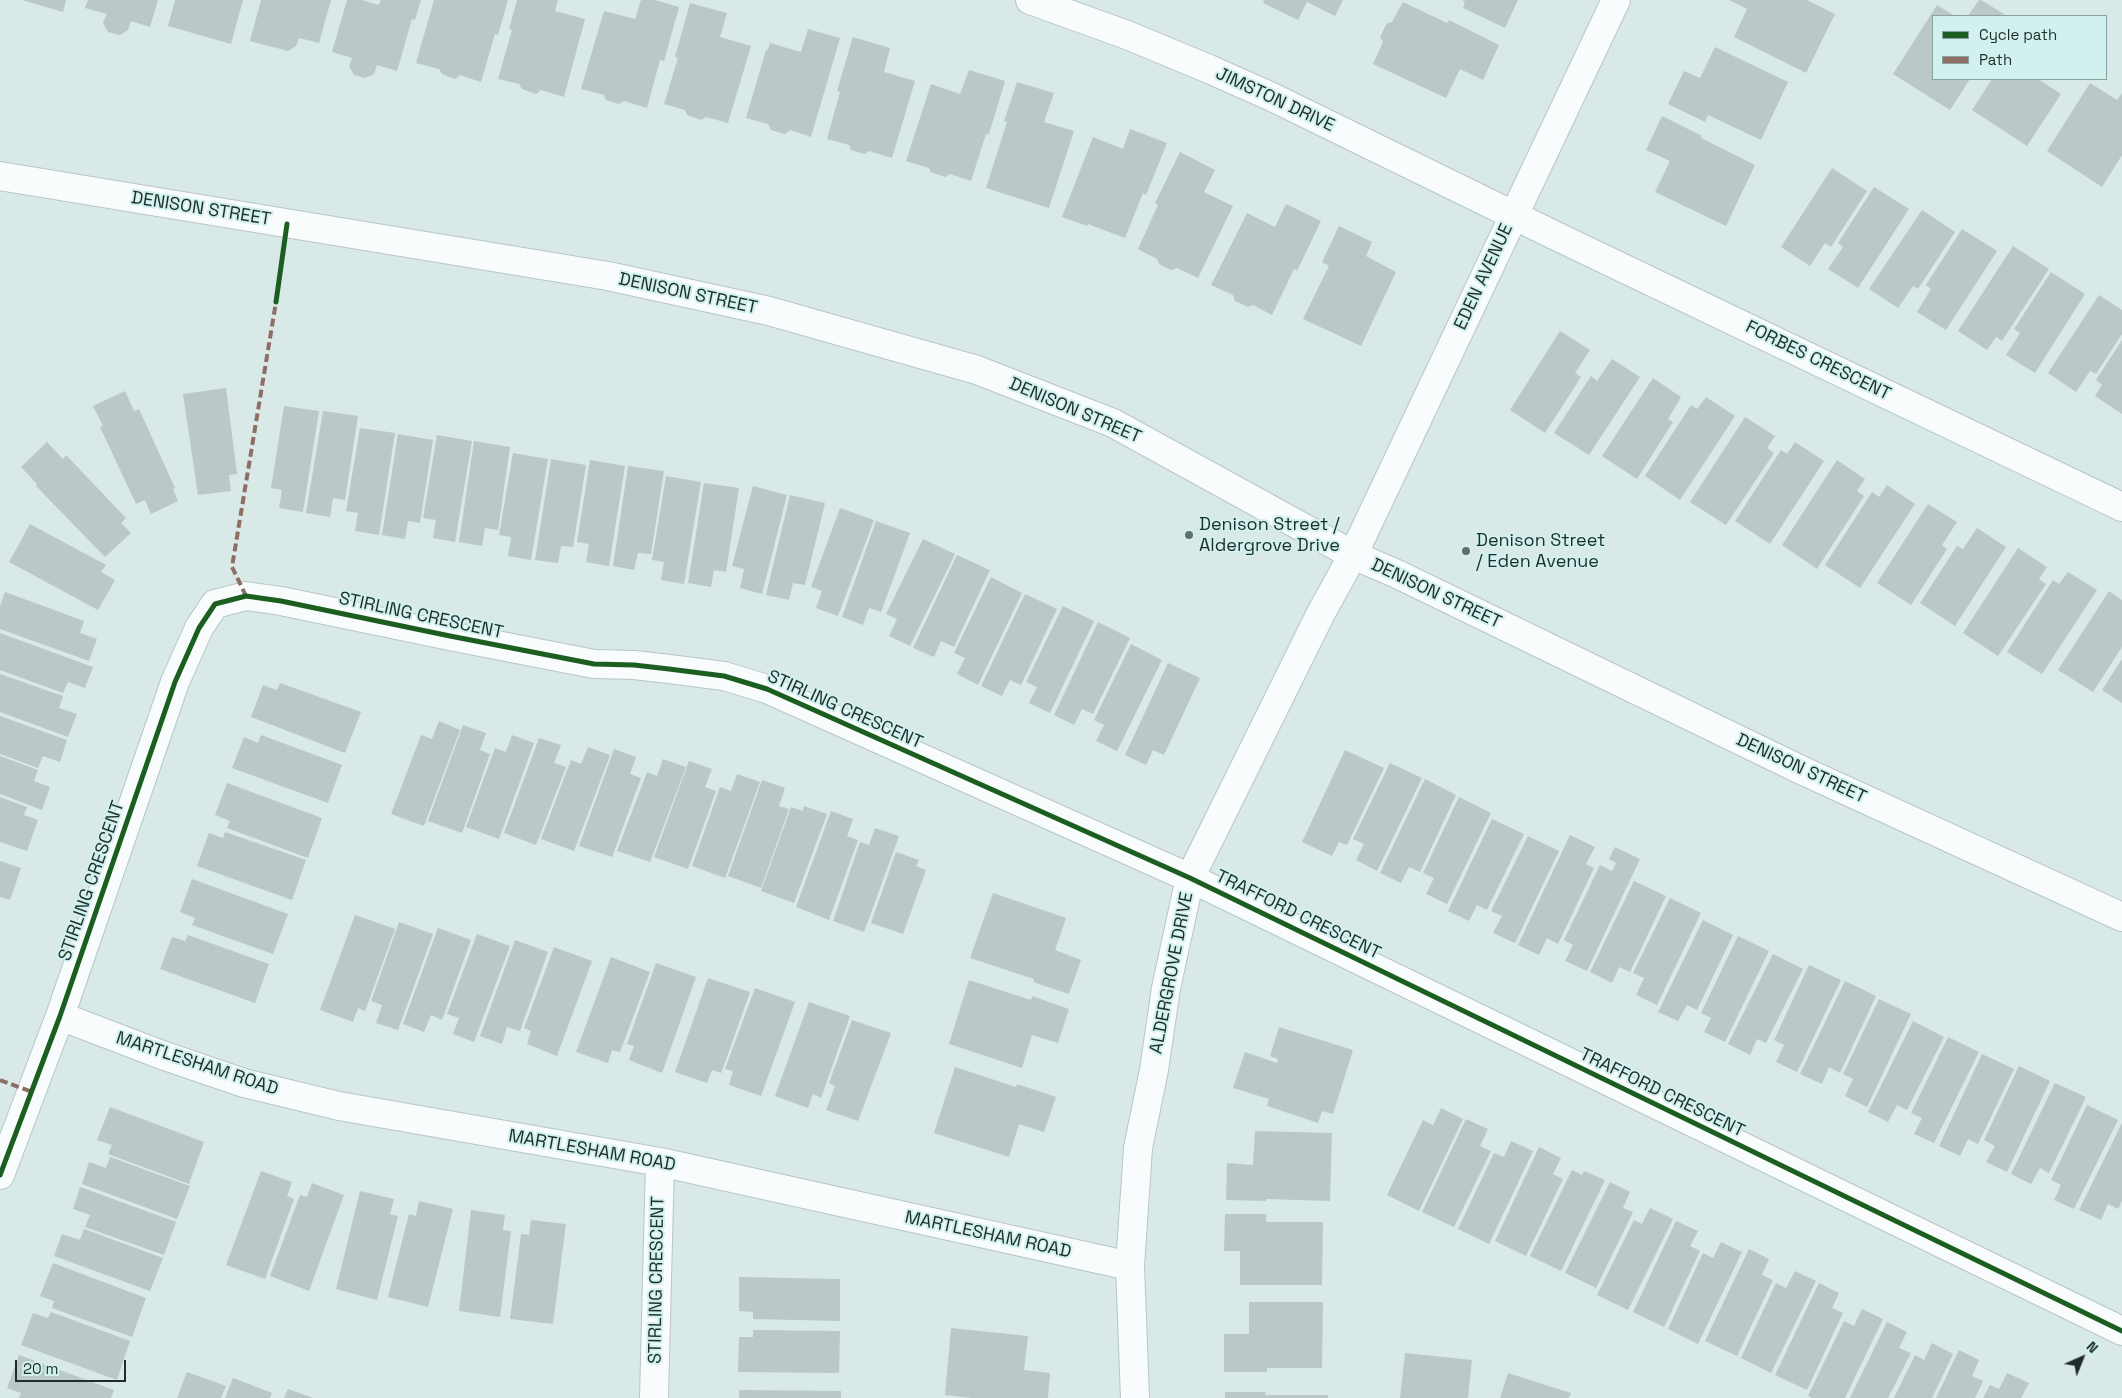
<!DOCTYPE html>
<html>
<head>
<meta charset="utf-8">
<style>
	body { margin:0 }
	#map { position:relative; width:2122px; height:1398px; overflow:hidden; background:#d8e9e8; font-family:"Space Grotesk",sans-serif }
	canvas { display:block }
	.legend { position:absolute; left:1932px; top:15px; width:175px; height:65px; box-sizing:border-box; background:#d0f1ee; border:1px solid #89a2a0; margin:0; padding:6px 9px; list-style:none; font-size:15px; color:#1f2c2b }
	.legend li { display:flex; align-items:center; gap:10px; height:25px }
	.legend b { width:25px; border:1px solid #89a2a0 }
	.north { position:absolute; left:2057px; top:1333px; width:50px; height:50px; -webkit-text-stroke:4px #d0f1ee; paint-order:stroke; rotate:44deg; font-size:14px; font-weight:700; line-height:20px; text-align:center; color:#1f2c2b }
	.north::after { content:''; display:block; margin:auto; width:18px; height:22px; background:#1f2c2b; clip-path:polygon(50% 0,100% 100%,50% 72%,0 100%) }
	.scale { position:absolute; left:15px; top:1360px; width:111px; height:22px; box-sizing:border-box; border:2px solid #1f2c2b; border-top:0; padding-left:6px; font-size:15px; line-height:18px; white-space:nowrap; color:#1f2c2b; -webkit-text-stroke:4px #d0f1ee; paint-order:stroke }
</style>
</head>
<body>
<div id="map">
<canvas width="2122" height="1398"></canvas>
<ul class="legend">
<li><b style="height:6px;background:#1b5e20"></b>Cycle path</li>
<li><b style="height:6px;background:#8d6e63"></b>Path</li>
</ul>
<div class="north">N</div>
<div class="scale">20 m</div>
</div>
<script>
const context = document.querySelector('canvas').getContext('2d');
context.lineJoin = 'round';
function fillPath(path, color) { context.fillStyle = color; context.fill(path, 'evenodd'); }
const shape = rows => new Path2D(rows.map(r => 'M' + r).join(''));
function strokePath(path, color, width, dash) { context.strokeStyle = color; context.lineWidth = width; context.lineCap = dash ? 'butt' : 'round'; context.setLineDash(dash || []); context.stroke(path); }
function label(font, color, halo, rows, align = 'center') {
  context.font = font + ' "Space Grotesk",sans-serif'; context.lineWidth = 4; context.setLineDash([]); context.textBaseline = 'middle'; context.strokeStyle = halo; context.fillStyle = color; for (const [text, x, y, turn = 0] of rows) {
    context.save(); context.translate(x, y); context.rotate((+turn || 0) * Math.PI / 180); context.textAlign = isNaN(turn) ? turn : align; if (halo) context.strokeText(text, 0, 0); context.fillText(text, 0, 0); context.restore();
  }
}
const building = shape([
	[22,0,66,0,63,12],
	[88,0,158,0,150,27,131,21,128,30,120,35,108,32,103,23,107,14,85,8],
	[175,0,243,0,231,44,168,26],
	[261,0,331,0,319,43,299,38,296,46,288,51,250,41],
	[347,0,362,0,379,5,381,0,421,0,415,20,412,19,397,71,377,65,374,74,365,78,354,75,349,66,352,58,332,52],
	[434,0,508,0,498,35,495,34,481,82,460,75,455,79,442,74,439,69,416,63],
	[517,0,558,0,555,11,585,19,564,97,541,90,536,94,522,89,519,84,498,79,512,30,509,29],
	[641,0,655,0,679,7,664,61,660,60,647,108,624,101,619,104,606,100,604,95,581,89,604,11,635,19],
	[1264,0,1343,0,1335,16,1307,2,1298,20,1263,3],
	[1462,0,1518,0,1505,28,1463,8,1465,2],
	[1729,0,1807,0,1835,14,1806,73,1734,37,1747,9],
	[1979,0,1981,0,2007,16,1968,16],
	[1403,2,1447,23,1449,20,1499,45,1483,80,1460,69,1446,98,1373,64,1383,42,1380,37,1387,23,1392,22],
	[690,3,727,13,720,37,751,46,728,123,706,117,701,120,687,115,685,110,664,104,678,58,675,57],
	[1937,5,1955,16,1933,16,1933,79,1970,79,1950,110,1893,74],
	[808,29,840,38,811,137,790,130,785,134,771,130,768,124,746,118,766,50,768,50,770,43,801,52],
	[853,37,890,48,884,72,915,81,892,158,869,151,864,154,851,150,849,145,827,139,840,92,837,91],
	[1715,47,1788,82,1761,140,1708,115,1705,122,1668,104,1684,71,1700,78],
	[969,70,1005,81,989,134,986,134,971,181,950,174,945,177,931,172,929,168,906,161,931,84,960,94],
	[1992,79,2038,79,2061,94,2027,146,1972,110],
	[1017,82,1054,93,1044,122,1074,131,1049,208,986,188,1007,122,1004,121],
	[2090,83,2117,100,2122,93,2122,155,2102,187,2047,151],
	[1662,116,1702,136,1701,138,1755,165,1726,226,1655,192,1670,161,1646,150],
	[1130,129,1167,143,1146,195,1143,193,1125,238,1088,224,1087,226,1062,217,1093,137,1123,149],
	[1180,152,1215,170,1204,192,1233,206,1198,278,1177,268,1171,270,1159,264,1157,259,1138,249,1158,205,1155,203],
	[1832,168,1867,191,1831,247,1825,243,1810,266,1781,247],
	[1874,187,1909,209,1858,288,1828,269,1843,247,1838,243],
	[1286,204,1321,221,1297,271,1294,269,1272,315,1253,305,1248,307,1235,301,1233,295,1211,285,1247,213,1275,227],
	[1922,210,1955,232,1918,289,1913,286,1898,308,1869,289],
	[1339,226,1372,242,1366,256,1396,272,1361,346,1303,319,1329,266,1322,262],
	[1962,229,1997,251,1946,330,1917,312,1931,289,1926,285],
	[2013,246,2049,269,2002,341,1996,337,1987,350,1958,331],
	[2051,272,2085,294,2035,373,2006,355,2020,333,2014,329],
	[2099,295,2122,310,2122,334,2096,374,2090,371,2076,392,2048,373],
	[1560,331,1590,350,1575,373,1581,377,1545,433,1510,410],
	[2122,340,2122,414,2095,396,2102,385,2096,380],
	[1612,359,1640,377,1589,455,1554,433,1591,376,1597,381],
	[1653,378,1681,397,1668,419,1673,422,1637,479,1602,456],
	[226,388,237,474,229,475,231,491,198,495,183,394],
	[125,391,134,411,139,409,175,488,173,489,178,501,151,514,145,500,136,504,100,427,103,426,93,406],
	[1706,397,1735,416,1680,500,1645,476,1691,405,1697,409],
	[284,406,319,411,303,512,279,508,282,490,271,488],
	[323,411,358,416,345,500,333,498,330,517,306,513],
	[1745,417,1775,436,1767,448,1774,453,1726,525,1690,502],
	[360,428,395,433,379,535,355,531,358,513,346,511],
	[398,434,433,440,420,523,408,521,405,539,382,535],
	[437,435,472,441,455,542,433,538,436,520,423,518],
	[474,441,510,447,498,530,485,528,482,546,459,542],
	[47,442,63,459,66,455,126,518,121,523,131,533,105,557,36,486,37,484,21,467],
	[1795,442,1824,461,1770,544,1735,521,1781,450,1787,454],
	[513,453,548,459,531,560,508,556,511,537,499,535],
	[551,459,586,465,573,547,561,546,558,563,535,560],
	[590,460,625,466,609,566,586,562,589,544,577,542],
	[1837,460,1865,479,1857,491,1864,496,1817,569,1782,545],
	[628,466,664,471,651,554,638,553,634,570,613,566],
	[666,476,701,482,684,584,661,580,664,562,652,560],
	[704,483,739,488,726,572,714,570,711,587,688,583],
	[1887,485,1915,504,1860,588,1825,565,1872,492,1879,497],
	[753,486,787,495,762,594,740,588,744,569,732,566],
	[790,495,825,503,805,585,793,583,789,600,766,595],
	[1928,504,1957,522,1942,545,1947,549,1911,605,1877,583],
	[840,508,874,520,838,616,816,608,822,591,811,587],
	[876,521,910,533,881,612,869,608,863,625,842,617],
	[30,524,106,565,101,572,115,580,98,610,9,562],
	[1977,528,2006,547,1955,626,1920,603,1957,546,1963,549],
	[923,539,955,554,910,646,889,636,897,619,886,614],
	[2018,548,2047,567,2039,579,2046,584,1998,656,1963,633],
	[957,555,990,570,954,647,941,641,934,657,913,648],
	[2068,572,2097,590,2042,674,2007,652,2053,580,2059,584],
	[991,577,1022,593,978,685,957,674,965,658,954,653],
	[2109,591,2122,600,2122,647,2093,692,2058,670],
	[5,592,84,621,80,633,97,639,89,661,0,629,0,606],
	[1025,594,1057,609,1021,685,1010,680,1002,696,981,686],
	[1063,606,1094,621,1050,713,1029,703,1037,687,1026,682],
	[1098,622,1130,638,1093,714,1082,709,1074,725,1054,715],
	[0,633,93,667,85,688,68,682,63,693,0,670],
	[1131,644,1162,660,1117,751,1096,741,1104,725,1094,720],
	[2122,659,2122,703,2102,690],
	[1168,663,1200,678,1164,755,1153,750,1146,765,1125,755],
	[0,674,63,696,59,708,77,714,68,737,0,712],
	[280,683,361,712,345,753,251,717,263,685,277,690],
	[0,716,67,740,60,762,43,756,38,768,0,754],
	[439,721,460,730,424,826,391,814,421,735,432,739],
	[463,725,486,733,480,750,490,754,462,833,428,821],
	[261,735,342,765,328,803,232,768,244,737,258,743],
	[512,735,534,743,499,839,466,827,495,748,506,752],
	[539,738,561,745,554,763,566,767,536,845,504,833],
	[588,747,610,755,574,851,541,839,571,760,581,764],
	[614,749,636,757,630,774,641,778,612,857,579,846],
	[1345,750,1384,768,1347,845,1339,842,1332,856,1302,842],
	[0,756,38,770,34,781,50,787,42,810,0,794],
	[663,759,686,767,650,862,617,851,647,772,657,776],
	[689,761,712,769,705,787,716,791,688,869,654,857],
	[1390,763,1422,778,1377,871,1356,860,1364,844,1353,839],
	[737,774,760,782,725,878,692,866,720,787,731,791],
	[1425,779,1456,795,1420,872,1409,867,1401,883,1380,873],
	[762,780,785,788,779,806,789,809,761,888,728,876],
	[227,783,322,818,308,858,227,828,230,821,215,815],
	[0,797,27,807,24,815,38,820,27,851,0,842],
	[1459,797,1491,813,1447,904,1426,894,1434,878,1423,873],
	[804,806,827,814,794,903,761,891,791,807,803,811],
	[831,811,853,819,847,836,858,840,829,920,796,907],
	[1492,819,1524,834,1487,910,1477,905,1469,921,1448,911],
	[875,828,899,836,864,932,833,921,860,842,869,845],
	[225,832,306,860,292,900,197,866,209,833,223,838],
	[1570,835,1595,847,1586,864,1594,868,1558,944,1547,938,1539,955,1518,945],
	[1528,836,1559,851,1515,943,1493,933,1502,916,1491,911],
	[1615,847,1640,859,1587,971,1565,961,1573,945,1564,940,1600,865,1612,871,1616,863,1609,859],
	[896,852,919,860,916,866,926,870,903,934,871,923],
	[0,861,21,868,10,900,0,897],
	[192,879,288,914,273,954,192,925,195,918,180,912],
	[1634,881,1666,896,1630,972,1619,967,1612,983,1590,972],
	[993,893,1066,918,1055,950,1081,960,1069,994,1033,982,1034,979,970,958],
	[1670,898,1701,913,1657,1005,1636,995,1644,978,1633,973],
	[355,915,395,929,365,1011,358,1008,353,1022,320,1010],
	[1703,920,1733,935,1697,1010,1687,1005,1678,1021,1658,1012],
	[399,922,433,934,398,1030,376,1023,382,1005,371,1001],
	[438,928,471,940,442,1020,431,1015,424,1032,403,1024],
	[477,934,510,946,474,1042,453,1034,459,1018,447,1014],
	[188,935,269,964,255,1003,160,969,172,937,185,941],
	[1738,936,1769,951,1725,1042,1704,1032,1711,1018,1701,1013],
	[515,940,548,952,520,1031,507,1027,502,1044,480,1036],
	[554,947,592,961,557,1056,527,1044,531,1031,524,1028],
	[1773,954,1803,969,1766,1043,1757,1039,1750,1055,1728,1044],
	[611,957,650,972,620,1052,612,1050,608,1063,576,1052],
	[656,963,696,977,662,1073,629,1060,634,1046,627,1044],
	[1809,965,1841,980,1797,1072,1776,1062,1784,1045,1774,1040],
	[708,978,750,992,722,1071,721,1073,712,1070,707,1083,675,1072],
	[969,980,1031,1000,1032,996,1069,1009,1058,1043,1032,1035,1022,1068,949,1044],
	[1845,981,1876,996,1840,1073,1829,1067,1822,1084,1800,1074],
	[755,988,795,1002,761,1096,729,1085,733,1071,725,1069],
	[1879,999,1911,1014,1867,1107,1845,1096,1853,1079,1843,1074],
	[809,1002,850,1016,821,1098,813,1094,808,1108,775,1096],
	[852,1020,891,1033,858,1121,826,1110,835,1086,829,1083],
	[1913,1021,1944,1037,1907,1110,1897,1105,1888,1122,1868,1112],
	[1279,1027,1353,1050,1333,1114,1322,1111,1318,1123,1267,1106,1269,1099,1233,1088,1245,1052,1277,1063,1278,1059,1270,1056],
	[1948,1037,1979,1052,1934,1143,1914,1134,1922,1118,1911,1113],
	[1982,1054,2014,1069,1978,1144,1968,1139,1960,1156,1939,1146],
	[2019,1066,2050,1081,2007,1172,1986,1162,1995,1146,1984,1140],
	[955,1067,1016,1087,1017,1084,1056,1097,1044,1132,1019,1124,1009,1157,934,1133],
	[2055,1083,2086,1097,2049,1173,2040,1168,2031,1184,2011,1174],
	[2087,1105,2118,1120,2074,1209,2054,1200,2061,1185,2051,1180],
	[110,1107,204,1142,189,1184,108,1154,112,1145,97,1140],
	[1441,1108,1463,1119,1419,1211,1387,1195,1423,1120,1433,1125],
	[1466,1119,1488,1129,1480,1146,1491,1151,1454,1227,1422,1212],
	[2122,1123,2122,1201,2118,1209,2108,1204,2101,1220,2079,1210],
	[1255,1131,1332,1133,1330,1201,1266,1199,1266,1201,1226,1200,1227,1163,1253,1165],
	[1511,1141,1533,1151,1489,1244,1458,1229,1494,1153,1504,1157],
	[1539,1147,1561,1158,1553,1174,1563,1179,1526,1256,1495,1241],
	[110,1157,190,1186,177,1219,82,1184,89,1162,106,1168],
	[1572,1170,1582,1175,1584,1171,1605,1180,1561,1271,1530,1256],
	[261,1171,292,1182,287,1196,294,1199,265,1279,226,1265],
	[1610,1182,1630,1192,1623,1208,1633,1212,1596,1288,1565,1273],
	[312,1183,344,1195,309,1291,270,1276,300,1195,307,1197],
	[80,1187,176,1222,164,1255,85,1227,90,1215,73,1209],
	[360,1191,394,1199,390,1214,398,1216,377,1300,336,1289],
	[419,1201,453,1209,428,1307,388,1297,409,1214,416,1216],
	[1650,1208,1673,1219,1628,1310,1597,1295,1634,1220,1642,1224],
	[471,1210,505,1215,503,1230,511,1231,500,1317,459,1311],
	[1225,1214,1266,1214,1266,1222,1323,1222,1322,1285,1240,1285,1240,1251,1224,1251],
	[531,1220,566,1224,553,1324,510,1319,521,1234,529,1235],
	[1676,1221,1698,1231,1690,1246,1700,1251,1664,1327,1633,1312],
	[84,1229,163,1258,150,1291,54,1256,62,1234,80,1240],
	[1721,1242,1742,1252,1698,1344,1668,1329,1703,1253,1713,1258],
	[1749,1249,1769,1259,1762,1275,1773,1280,1737,1356,1705,1341],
	[53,1263,146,1298,132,1337,52,1308,54,1301,40,1296],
	[1795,1271,1816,1281,1771,1373,1741,1358,1776,1283,1786,1288],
	[739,1277,840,1279,840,1321,753,1319,753,1312,739,1311],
	[1819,1283,1839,1293,1832,1308,1843,1313,1807,1390,1775,1375],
	[1249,1302,1323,1302,1322,1368,1267,1368,1267,1372,1224,1372,1224,1334,1249,1334],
	[1862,1309,1883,1319,1845,1398,1812,1398,1808,1396,1844,1321,1854,1326],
	[51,1312,130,1341,117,1380,21,1345,33,1313,48,1318],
	[1887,1322,1907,1332,1899,1348,1911,1353,1888,1398,1850,1398],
	[951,1328,1028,1336,1024,1370,1050,1373,1048,1398,971,1398,945,1395],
	[753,1330,840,1331,839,1373,738,1372,739,1337,753,1337],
	[1932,1343,1953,1354,1932,1398,1894,1398,1915,1355,1924,1360],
	[1959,1350,1979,1360,1972,1376,1983,1381,1975,1398,1936,1398],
	[1405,1353,1472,1360,1468,1398,1400,1398],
	[19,1355,114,1390,111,1398,19,1398,21,1393,7,1388],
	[187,1372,226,1386,221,1398,177,1398],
	[1508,1373,1571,1393,1569,1398,1500,1398],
	[2007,1373,2029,1383,2021,1398,1983,1398,1990,1385,1999,1389],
	[233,1378,272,1393,270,1398,225,1398],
	[288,1389,313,1398,284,1398],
	[739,1390,841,1391,841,1398,739,1398],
	[1225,1392,1265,1392,1266,1395,1328,1395,1328,1398,1225,1398]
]);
const minor = shape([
	[1030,0,1127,35,1209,69,1272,97,1556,236,2122,507],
	[0,176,608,276,769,311,977,370,1113,423,1353,555,1397,574,1799,769,2122,917],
	[60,1016,162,1055,244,1083,339,1106,660,1162,1130,1266],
	[0,1175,60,1016,175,682,199,628,215,604,246,596,281,601,450,636,594,664,634,665,669,669,724,676,767,689,1190,878,2122,1331],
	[654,1398,660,1162],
	[1135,1398,1130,1266,1138,1148,1154,1070,1166,988,1190,878,1321,613,1353,555,1616,0]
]);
const quiet = shape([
	[246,596,232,567,276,302],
	[0,1080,32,1092]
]);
const cycleway = shape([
	[276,302,287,224],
	[0,1175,60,1016,175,682,199,628,215,604,246,596,281,601,450,636,594,664,634,665,669,669,724,676,767,689,1190,878,2122,1331]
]);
const markers = [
	[1189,535,5,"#606e6d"],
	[1466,551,5,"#606e6d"]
];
const streetNames = [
	["JIMSTON DRIVE",1275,100,25],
	["DENISON STREET",201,209,9],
	["EDEN AVENUE",1484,277,-65],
	["DENISON STREET",688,294,12],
	["FORBES CRESCENT",1818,361,26],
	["DENISON STREET",1075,411,23],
	["DENISON STREET",1436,594,25],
	["STIRLING CRESCENT",421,616,12],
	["STIRLING CRESCENT",845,710,24],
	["DENISON STREET",1801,769,25],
	["STIRLING CRESCENT",92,881,-71],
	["TRAFFORD CRESCENT",1298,915,26],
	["ALDERGROVE DRIVE",1172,973,-79],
	["MARTLESHAM ROAD",197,1064,18],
	["TRAFFORD CRESCENT",1662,1093,26],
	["MARTLESHAM ROAD",592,1151,10],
	["MARTLESHAM ROAD",988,1235,12],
	["STIRLING CRESCENT",657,1280,-89]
];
const poiNames = [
	["Denison Street /",1199,525],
	["Aldergrove Drive",1199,546],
	["Denison Street",1476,541],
	["/ Eden Avenue",1476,562]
];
fillPath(building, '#bac8c7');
strokePath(minor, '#b8c6c5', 30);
strokePath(minor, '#f9fcfc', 28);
strokePath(quiet, '#8d6e63', 4, [8, 4]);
strokePath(cycleway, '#1b5e20', 5);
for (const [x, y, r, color] of markers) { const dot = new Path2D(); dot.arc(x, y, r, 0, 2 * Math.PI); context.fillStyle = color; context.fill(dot); strokePath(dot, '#d0f1ee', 2); }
label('18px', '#1f2c2b', '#d0f1ee', streetNames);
label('18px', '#1f2c2b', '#d0f1ee', poiNames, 'left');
</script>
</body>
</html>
